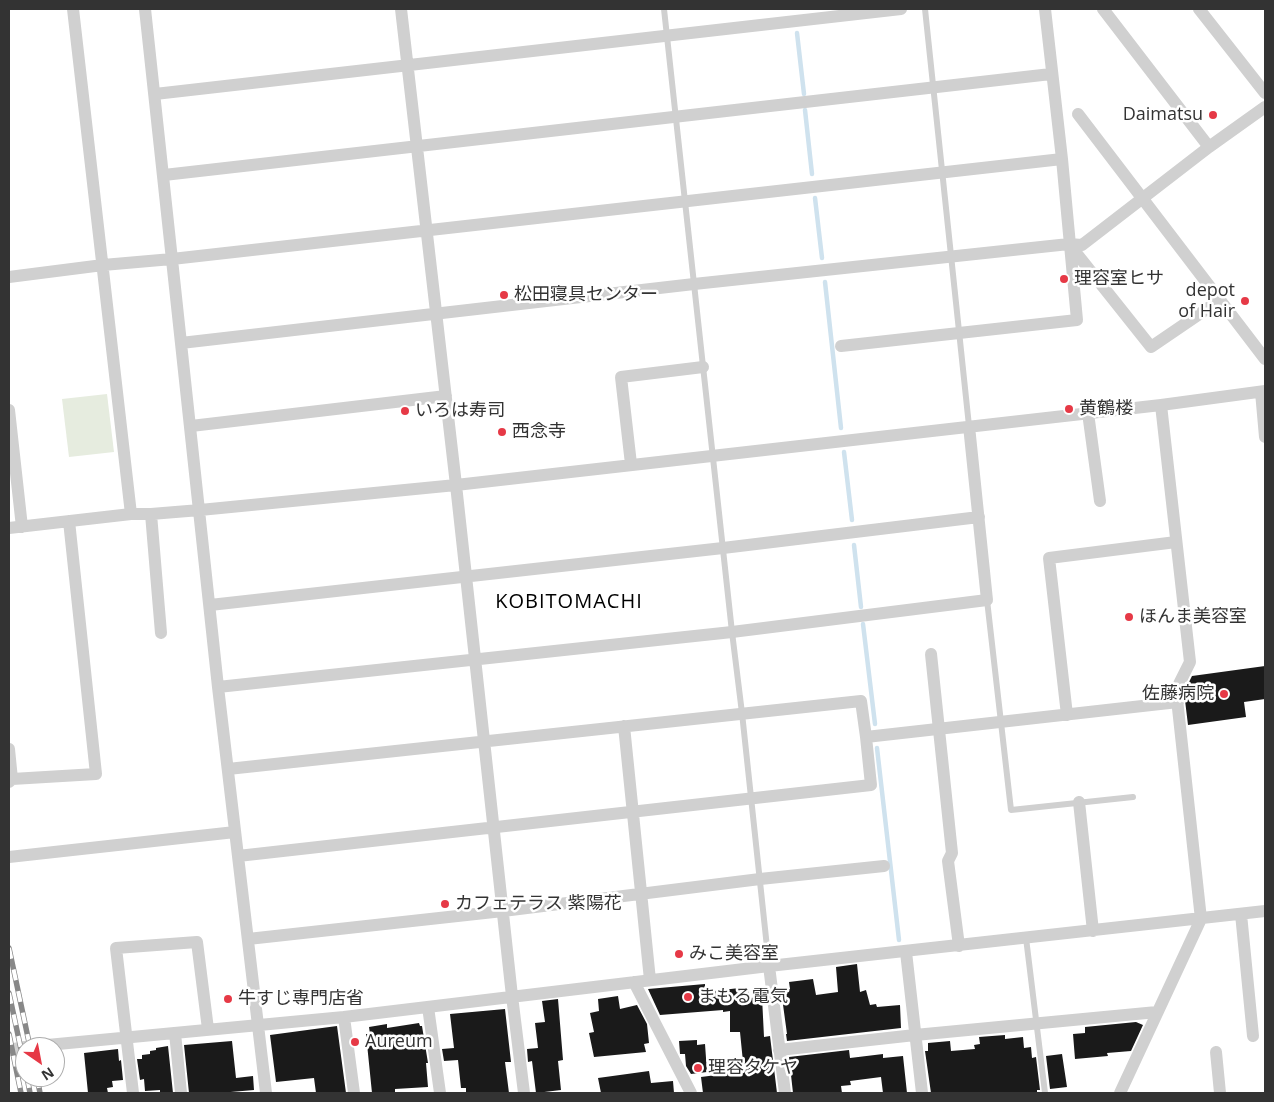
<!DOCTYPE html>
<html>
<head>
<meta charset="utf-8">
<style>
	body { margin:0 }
	#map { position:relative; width:1274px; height:1102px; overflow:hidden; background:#fff; font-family:"Open Sans",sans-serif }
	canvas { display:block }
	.frame { position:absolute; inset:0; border:10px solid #333; pointer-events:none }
	.north { position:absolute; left:15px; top:1037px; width:50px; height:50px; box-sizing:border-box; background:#fff; border:1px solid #adadad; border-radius:50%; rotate:147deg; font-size:14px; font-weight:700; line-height:20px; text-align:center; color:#333 }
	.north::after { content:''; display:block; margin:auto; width:18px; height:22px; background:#e63946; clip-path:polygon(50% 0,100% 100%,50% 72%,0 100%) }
</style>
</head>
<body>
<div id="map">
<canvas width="1274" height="1102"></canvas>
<div class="frame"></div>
<div class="north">N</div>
</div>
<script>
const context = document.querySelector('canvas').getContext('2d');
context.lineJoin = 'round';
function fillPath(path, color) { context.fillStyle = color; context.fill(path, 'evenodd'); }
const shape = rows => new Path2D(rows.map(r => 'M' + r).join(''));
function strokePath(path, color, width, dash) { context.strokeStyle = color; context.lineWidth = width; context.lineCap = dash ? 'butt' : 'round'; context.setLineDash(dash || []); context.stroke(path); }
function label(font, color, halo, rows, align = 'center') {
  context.font = font + ' "Open Sans","Noto Sans JP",sans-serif'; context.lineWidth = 5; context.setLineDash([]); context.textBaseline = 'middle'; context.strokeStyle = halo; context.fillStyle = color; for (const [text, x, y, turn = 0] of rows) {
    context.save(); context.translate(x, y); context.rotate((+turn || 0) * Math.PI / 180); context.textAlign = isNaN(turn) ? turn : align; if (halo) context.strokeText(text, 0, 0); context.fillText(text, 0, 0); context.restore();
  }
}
const green = shape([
	[107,394,114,452,69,457,62,399]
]);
const stream = shape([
	[797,33,804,94],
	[805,110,812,174],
	[815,198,822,258],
	[825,282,841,428],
	[844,452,852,520],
	[854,545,861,607],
	[863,624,875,724],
	[877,748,899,940]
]);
const building = shape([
	[1265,666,1265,699,1244,702,1246,717,1188,725,1184,692,1192,676],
	[857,964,860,992,866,990,870,1005,876,1004,877,1007,900,1005,901,1028,787,1041,786,1034,787,1034,781,990,790,989,789,982,813,979,816,995,838,992,836,967],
	[705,984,705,992,748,987,749,998,762,997,764,1037,770,1036,777,1093,703,1093,701,1077,740,1072,739,1063,743,1062,740,1032,730,1032,730,1011,723,1012,723,1010,660,1015,648,989],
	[618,996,620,1009,637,1005,647,1024,649,1043,644,1044,646,1052,594,1057,589,1033,594,1032,590,1013,599,1011,598,999],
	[558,999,563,1060,558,1061,561,1090,536,1093,532,1061,528,1062,527,1049,538,1048,535,1023,545,1022,542,1001],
	[505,1009,511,1062,505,1062,509,1093,466,1093,466,1088,461,1088,458,1060,444,1061,442,1049,454,1048,450,1014],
	[1136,1022,1143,1025,1131,1051,1107,1053,1108,1056,1075,1059,1073,1034,1085,1033,1085,1027],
	[419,1023,420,1026,422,1026,428,1063,426,1063,428,1087,395,1089,395,1093,372,1093,366,1034,370,1034,369,1027,387,1024,387,1028],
	[337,1026,346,1093,316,1093,314,1078,276,1082,270,1035],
	[1005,1035,1005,1039,1023,1037,1024,1048,1031,1047,1032,1058,1036,1057,1040,1090,1037,1090,1037,1093,947,1093,946,1092,931,1093,925,1051,928,1051,928,1043,950,1041,951,1051,975,1049,974,1045,980,1044,979,1037],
	[697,1040,697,1045,705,1044,707,1072,691,1074,686,1066,685,1054,680,1054,679,1041],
	[232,1041,236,1078,253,1076,254,1090,219,1093,189,1093,184,1045],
	[168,1046,173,1093,160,1093,160,1090,145,1091,144,1079,140,1080,137,1059,142,1059,142,1055,150,1054,150,1051,156,1050,156,1048],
	[118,1049,119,1061,121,1060,123,1080,112,1081,113,1087,107,1088,108,1093,88,1093,84,1053],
	[849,1050,850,1058,883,1054,883,1058,903,1056,907,1093,883,1093,881,1077,850,1081,851,1085,841,1086,842,1093,793,1093,789,1057],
	[1062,1054,1067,1087,1050,1089,1046,1056],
	[649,1071,651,1083,673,1081,674,1093,601,1093,598,1078]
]);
const lane = shape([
	[664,9,732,632,742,713,769,966],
	[925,9,969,426],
	[987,600,1011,810,1133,797],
	[1026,938,1045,1093]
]);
const street = shape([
	[73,9,131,514],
	[145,9,218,687,266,1093],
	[401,9,456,485,512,996,524,1093],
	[1103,9,1209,147],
	[1199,9,1265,93],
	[155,94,901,9],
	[1078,114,1265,359],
	[164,175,1051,74],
	[1069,244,1151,347,1220,300],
	[9,277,103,265,172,259,1062,159],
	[181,343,694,284,1069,244,1082,245,1209,147,1265,107],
	[841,346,1077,320,1062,159,1045,9],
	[1261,392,1265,437],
	[9,410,22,527],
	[1088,413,1100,501],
	[191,426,446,396],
	[631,464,621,377,703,367],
	[151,514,161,633],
	[9,528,131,514,151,514,200,510,456,485,1161,405,1265,391],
	[210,605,723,548,979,517],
	[931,654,952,853,948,861,959,946],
	[218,687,732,632,987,600,969,426],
	[1067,715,1049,558,1176,542],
	[624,726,650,980],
	[866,737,1178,702],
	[9,749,12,779,9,782],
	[228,769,861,701,866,737,871,785,238,856],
	[12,779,96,774,69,521],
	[1079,802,1093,931],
	[9,857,235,832],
	[1241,914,1253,1036],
	[248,939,503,911,760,879,884,866],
	[906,952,922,1093],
	[769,966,785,1093],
	[634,982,691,1093],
	[428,1007,440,1093],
	[344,1017,354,1093],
	[175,1033,181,1093],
	[26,1047,344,1017,769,966,1265,911],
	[9,1050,25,1047],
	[779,1050,915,1035,1157,1012],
	[1216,1052,1220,1093],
	[133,1093,116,948,197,942,208,1029],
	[1120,1093,1201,919,1176,690,1190,662,1161,405]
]);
const rail = shape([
	[9,948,30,1047],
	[9,993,25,1068],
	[9,1034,21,1093],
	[27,1077,30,1093],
	[37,1077,40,1093]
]);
const markers = [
	[1213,115,5,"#e63946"],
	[1064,279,5,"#e63946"],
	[504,295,5,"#e63946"],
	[1245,301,5,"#e63946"],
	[1069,409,5,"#e63946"],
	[405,411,5,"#e63946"],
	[502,432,5,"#e63946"],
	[1129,617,5,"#e63946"],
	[1224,694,5,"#e63946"],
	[445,904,5,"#e63946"],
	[679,954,5,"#e63946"],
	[688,997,5,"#e63946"],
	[228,999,5,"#e63946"],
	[355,1042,5,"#e63946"],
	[698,1068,5,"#e63946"]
];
const poiNames = [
	["Daimatsu",1203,115,"right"],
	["理容室ヒサ",1074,279],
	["depot",1235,291,"right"],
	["of Hair",1235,312,"right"],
	["松田寝具センター",514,295],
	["黄鶴楼",1079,409],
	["いろは寿司",415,411],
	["西念寺",512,432],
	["ほんま美容室",1139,617],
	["佐藤病院",1214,694,"right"],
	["カフェテラス 紫陽花",455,904],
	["みこ美容室",689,954],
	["まもる電気",698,997],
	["牛すじ専門店省",238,999],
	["Aureum",365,1042],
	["理容タケヤ",708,1068]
];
const quarterNames = [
	["KOBITOMACHI",569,602]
];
fillPath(green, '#e6ecdf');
strokePath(stream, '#cfe2ee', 4.5);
fillPath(building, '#1a1a1a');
strokePath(lane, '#d0d0d0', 6);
strokePath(street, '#d0d0d0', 12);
strokePath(rail, '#888', 5.5);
strokePath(rail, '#fff', 4, [11]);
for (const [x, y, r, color] of markers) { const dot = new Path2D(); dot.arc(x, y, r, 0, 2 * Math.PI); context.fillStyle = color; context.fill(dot); strokePath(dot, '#fff', 2); }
label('18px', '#333', '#fff', poiNames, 'left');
context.letterSpacing = '1px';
label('20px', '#000', '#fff', quarterNames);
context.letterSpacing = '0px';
</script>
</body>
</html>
